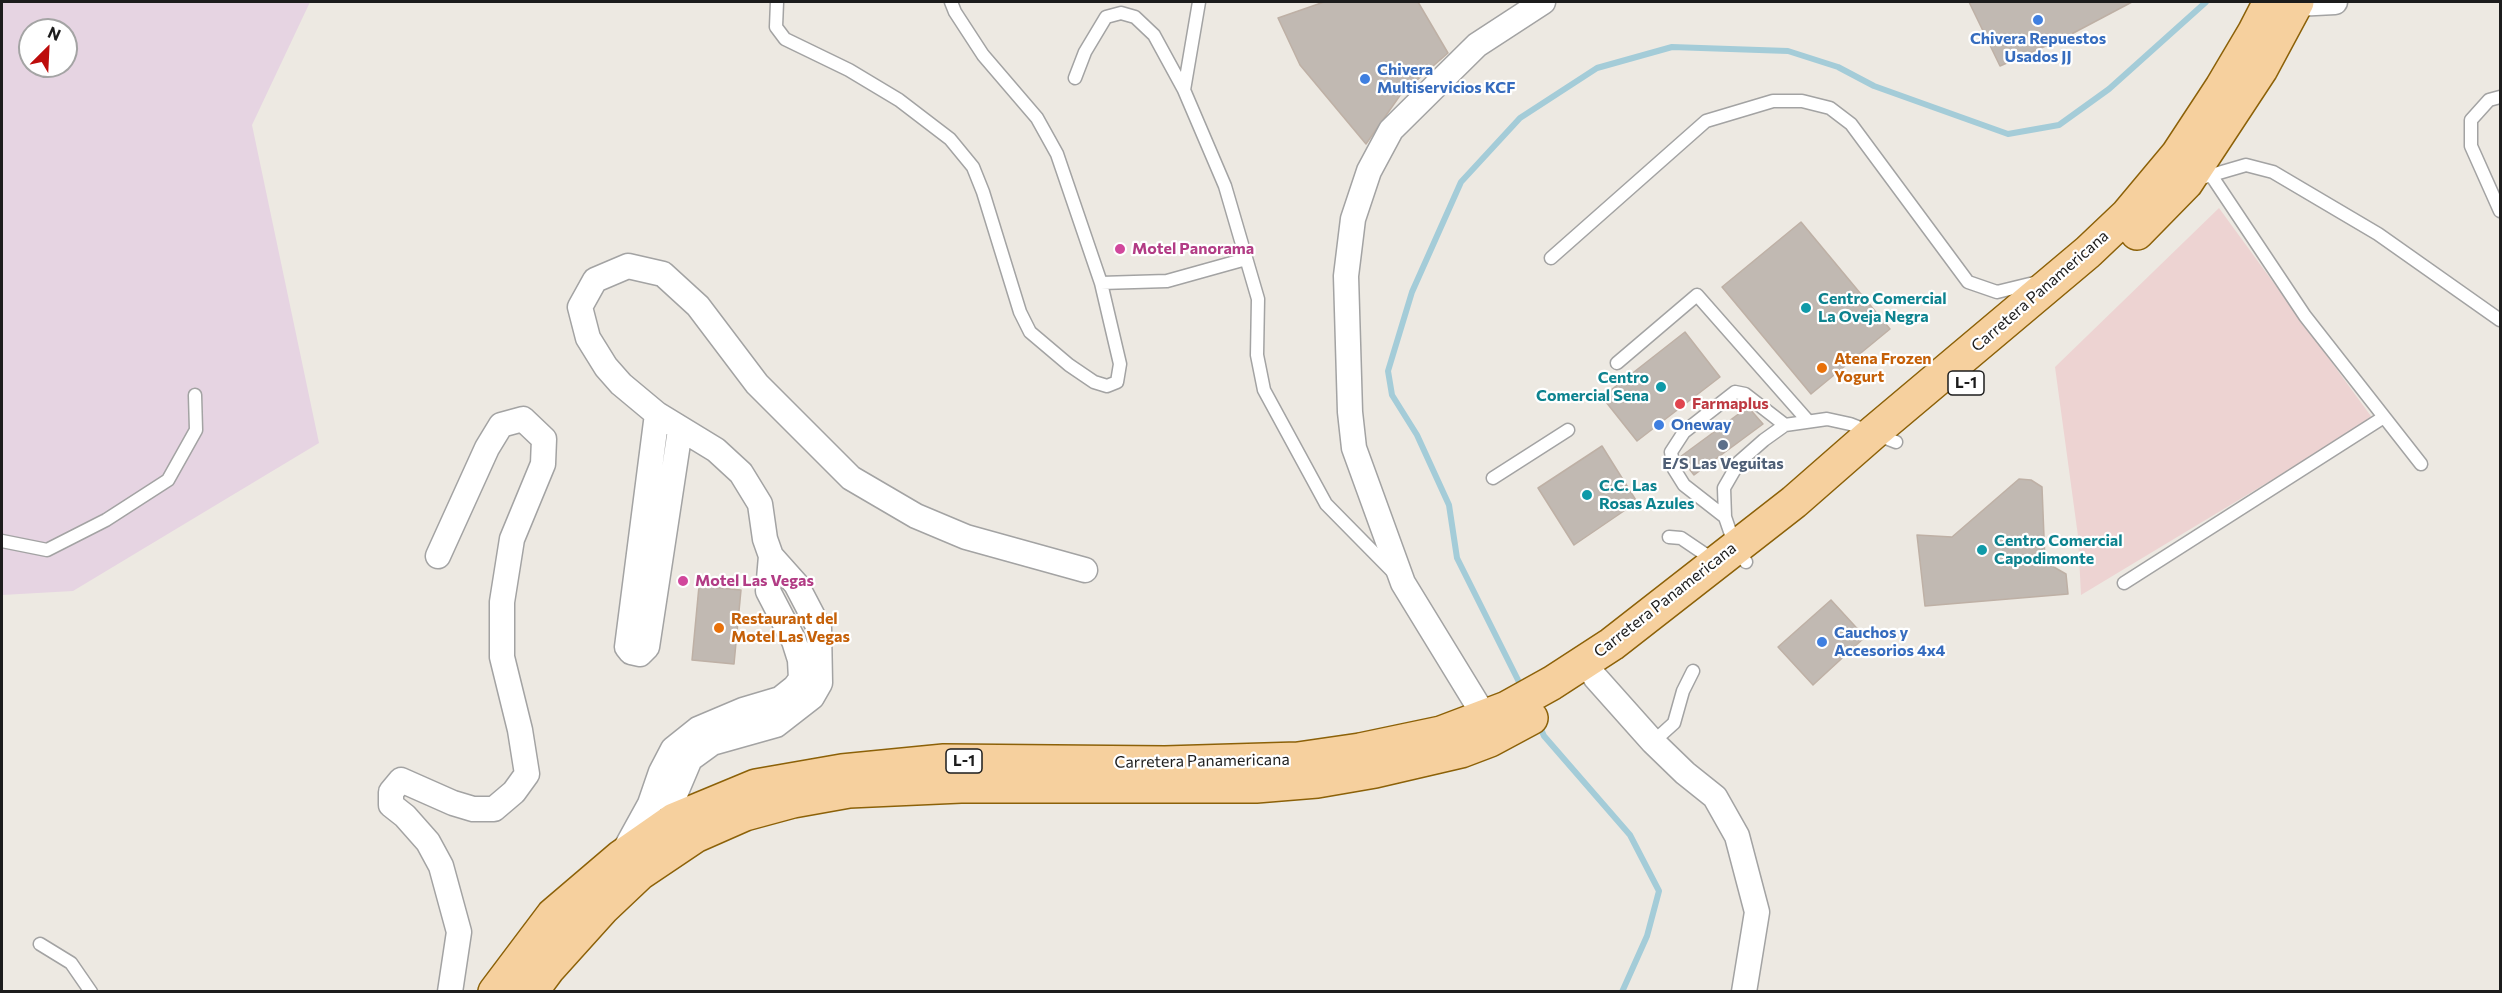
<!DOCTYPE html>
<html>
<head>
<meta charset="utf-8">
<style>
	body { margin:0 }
	#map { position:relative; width:2502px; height:993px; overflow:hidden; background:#ede9e2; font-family:Commissioner,sans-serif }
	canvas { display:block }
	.frame { position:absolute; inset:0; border:3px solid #1c1c1c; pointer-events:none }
	.north { position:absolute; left:18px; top:18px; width:60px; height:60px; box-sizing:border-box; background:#fff; border:2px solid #a4a4a4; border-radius:50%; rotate:24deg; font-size:16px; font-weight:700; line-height:24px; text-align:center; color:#1c1c1c }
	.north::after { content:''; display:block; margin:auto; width:21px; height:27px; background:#bd0c0b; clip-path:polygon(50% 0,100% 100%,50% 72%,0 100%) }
</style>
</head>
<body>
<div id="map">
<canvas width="2502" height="993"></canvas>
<div class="frame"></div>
<div class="north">N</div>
</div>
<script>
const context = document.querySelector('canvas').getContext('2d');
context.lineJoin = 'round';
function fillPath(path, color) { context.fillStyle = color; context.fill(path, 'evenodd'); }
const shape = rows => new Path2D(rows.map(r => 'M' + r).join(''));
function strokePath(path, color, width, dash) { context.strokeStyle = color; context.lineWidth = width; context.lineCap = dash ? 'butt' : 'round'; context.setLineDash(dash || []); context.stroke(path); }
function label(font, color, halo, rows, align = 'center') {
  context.font = font + ' Commissioner,sans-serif'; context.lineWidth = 4.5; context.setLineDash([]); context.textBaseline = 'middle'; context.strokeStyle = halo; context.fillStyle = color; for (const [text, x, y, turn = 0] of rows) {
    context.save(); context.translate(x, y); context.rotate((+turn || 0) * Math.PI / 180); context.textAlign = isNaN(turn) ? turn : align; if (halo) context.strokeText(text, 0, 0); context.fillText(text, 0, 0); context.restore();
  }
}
const commercial = shape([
	[2219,208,2373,419,2081,595,2078,536,2055,367]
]);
const industrial = shape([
	[2,2,310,2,252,125,319,443,73,591,2,595],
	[30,30,66,30,66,66,30,66]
]);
const stream = shape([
	[1522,688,1457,558,1449,505,1417,435,1392,395,1388,371,1412,292,1461,182,1520,118,1597,68,1672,47,1788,51,1838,67,1874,86,2008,134,2059,125,2109,89,2206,2],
	[1539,725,1544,736,1630,835,1659,891,1647,936,1622,992]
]);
const building = shape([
	[1324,2,1418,2,1448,53,1401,94,1366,144,1300,65,1278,18,1324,2],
	[1969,2,2132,2,2064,38,2000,66,1969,2],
	[1801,222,1890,329,1811,394,1722,287,1801,222],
	[1685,332,1720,377,1637,441,1602,397,1685,332],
	[1748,407,1763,424,1694,475,1680,457,1748,407],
	[1602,446,1637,502,1574,545,1538,488,1602,446],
	[2019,479,2031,480,2042,487,2045,562,2066,574,2068,594,1925,606,1917,535,1952,537,2019,479],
	[699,586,741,590,734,664,692,660,699,586],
	[1831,600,1865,637,1813,685,1778,647,1831,600]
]);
const lane = shape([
	[777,2,776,27,785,39,849,70,899,100,950,139,973,167,983,192,1020,312,1030,332,1069,365,1094,382,1107,386,1117,382,1120,364,1101,283,1057,154,1037,118,983,55,955,12,951,2],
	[1075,78,1085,52,1106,17,1121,13,1135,17,1154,35,1184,90,1225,186,1258,299,1257,355,1264,390,1326,504,1394,573],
	[1184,90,1199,2],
	[2500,97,2489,100,2471,120,2471,146,2500,211],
	[2211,175,2305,316,2421,464],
	[2198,179,2246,165,2273,172,2378,234,2500,320],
	[1551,258,1706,121,1773,101,1802,101,1830,108,1851,124,1968,282,1997,292,2038,282],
	[1101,283,1167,281,1246,259],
	[1617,363,1697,295,1808,421],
	[1493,478,1568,430],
	[1725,517,1684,485,1674,469,1671,452,1684,432,1735,392,1745,394,1785,425],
	[1669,537,1681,538,1715,561],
	[2,541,47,550,106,520,168,480,196,430,195,395],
	[1746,562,1735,546,1725,517,1724,488,1739,462,1764,440,1785,425,1827,419,1850,424,1896,442],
	[2124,583,2384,417],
	[1653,742,1674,723,1683,691,1693,671],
	[40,944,71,963,91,992]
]);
const street = shape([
	[2296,4,2335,2],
	[657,414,627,647,631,652,640,654,647,647,680,430],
	[438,556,487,448,501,425,523,419,544,439,543,464,512,539,502,602,502,657,520,730,527,774,514,792,494,809,473,809,453,803,401,780,391,792,391,805,405,816,428,842,441,866,459,932,450,992],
	[1595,677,1653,742,1685,773,1715,797,1737,836,1757,912,1744,992],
	[1485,717,1403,583,1354,448,1350,412,1346,276,1353,219,1369,171,1391,130,1477,45,1543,2],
	[674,820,673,806,676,792,690,759,712,743,776,725,812,697,820,683,819,628,796,584,771,556],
	[623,853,650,804,661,772,673,749,698,729,743,710,780,699,795,687,801,679,800,660,794,641,768,591,771,556,765,539,760,504,741,473,716,450,657,414,621,384,606,367,588,338,580,307,595,280,628,266,663,274,698,306,757,384,851,478,916,516,966,537,1085,570]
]);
const primary = shape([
	[2137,233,2186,183,2261,69,2297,2],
	[495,992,553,915,621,857,674,820,756,786,842,771,944,761,1165,763,1298,759,1360,750,1441,733,1507,708,1552,683,1612,644,1794,502,1874,432,2088,252,2127,215,2178,154,2222,87,2254,33,2270,2],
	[531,992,548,969,603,908,640,873,695,836,745,814,793,801,849,791,961,786,1256,786,1317,781,1375,771,1461,751,1490,740,1531,718]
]);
const markers = [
	[2038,20,6,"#3f7fe0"],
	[1365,79,6,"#3f7fe0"],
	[1120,249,6,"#d1479c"],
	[1806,308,6,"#0f9aa8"],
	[1822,368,6,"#e8710a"],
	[1661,387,6,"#0f9aa8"],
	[1680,404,6,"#e0444e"],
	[1659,425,6,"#3f7fe0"],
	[1723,445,6,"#5c6f8a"],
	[1587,495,6,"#0f9aa8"],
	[1982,550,6,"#0f9aa8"],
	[683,581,6,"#d1479c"],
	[719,628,6,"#e8710a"],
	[1822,642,6,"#3f7fe0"]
];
const shields = [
	[1966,383,36],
	[964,761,36]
];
const shieldNames = [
	["L-1",1966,383],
	["L-1",964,761]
];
const shopNames = [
	["Chivera Repuestos",2038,39,"center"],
	["Usados JJ",2038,57,"center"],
	["Chivera",1377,70],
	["Multiservicios KCF",1377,88],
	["Oneway",1671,425],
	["Cauchos y",1834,633],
	["Accesorios 4x4",1834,651]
];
const hotelNames = [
	["Motel Panorama",1132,249],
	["Motel Las Vegas",695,581]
];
const streetNames = [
	["Carretera Panamericana",2040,291,-41],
	["Carretera Panamericana",1665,600,-38],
	["Carretera Panamericana",1202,761,-1]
];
const cultureNames = [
	["Centro Comercial",1818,299],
	["La Oveja Negra",1818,317],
	["Centro",1649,378,"right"],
	["Comercial Sena",1649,396,"right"],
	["C.C. Las",1599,486],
	["Rosas Azules",1599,504],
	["Centro Comercial",1994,541],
	["Capodimonte",1994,559]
];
const foodNames = [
	["Atena Frozen",1834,359],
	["Yogurt",1834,377],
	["Restaurant del",731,619],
	["Motel Las Vegas",731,637]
];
const healthNames = [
	["Farmaplus",1692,404]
];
const serviceNames = [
	["E/S Las Veguitas",1723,464]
];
fillPath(commercial, '#edd3d2');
fillPath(industrial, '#e6d4e2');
strokePath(stream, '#a4ccd8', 6);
fillPath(building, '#c1b9b2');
strokePath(building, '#beb0a5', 1.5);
strokePath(lane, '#a3a3a3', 15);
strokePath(street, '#a3a3a3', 27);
strokePath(primary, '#8c6108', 36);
strokePath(lane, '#fff', 12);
strokePath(street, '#fff', 24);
strokePath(primary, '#f6d09e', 33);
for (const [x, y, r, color] of markers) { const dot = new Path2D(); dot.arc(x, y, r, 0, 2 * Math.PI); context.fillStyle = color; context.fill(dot); strokePath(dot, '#fff', 2); }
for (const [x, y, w] of shields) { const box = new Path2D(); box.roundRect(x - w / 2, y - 12, w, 24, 4.5); context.fillStyle = '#fff'; context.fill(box); strokePath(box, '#1c1c1c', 1.5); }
label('bold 15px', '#1c1c1c', null, shieldNames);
label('bold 16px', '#366cbe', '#fff', shopNames, 'left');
label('bold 16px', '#b23c85', '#fff', hotelNames, 'left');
label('16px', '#1c1c1c', '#fff', streetNames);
label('bold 16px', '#0d838f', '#fff', cultureNames, 'left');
label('bold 16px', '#c56008', '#fff', foodNames, 'left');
label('bold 16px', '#be3a42', '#fff', healthNames, 'left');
label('bold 16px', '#4e5e75', '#fff', serviceNames);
</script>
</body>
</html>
